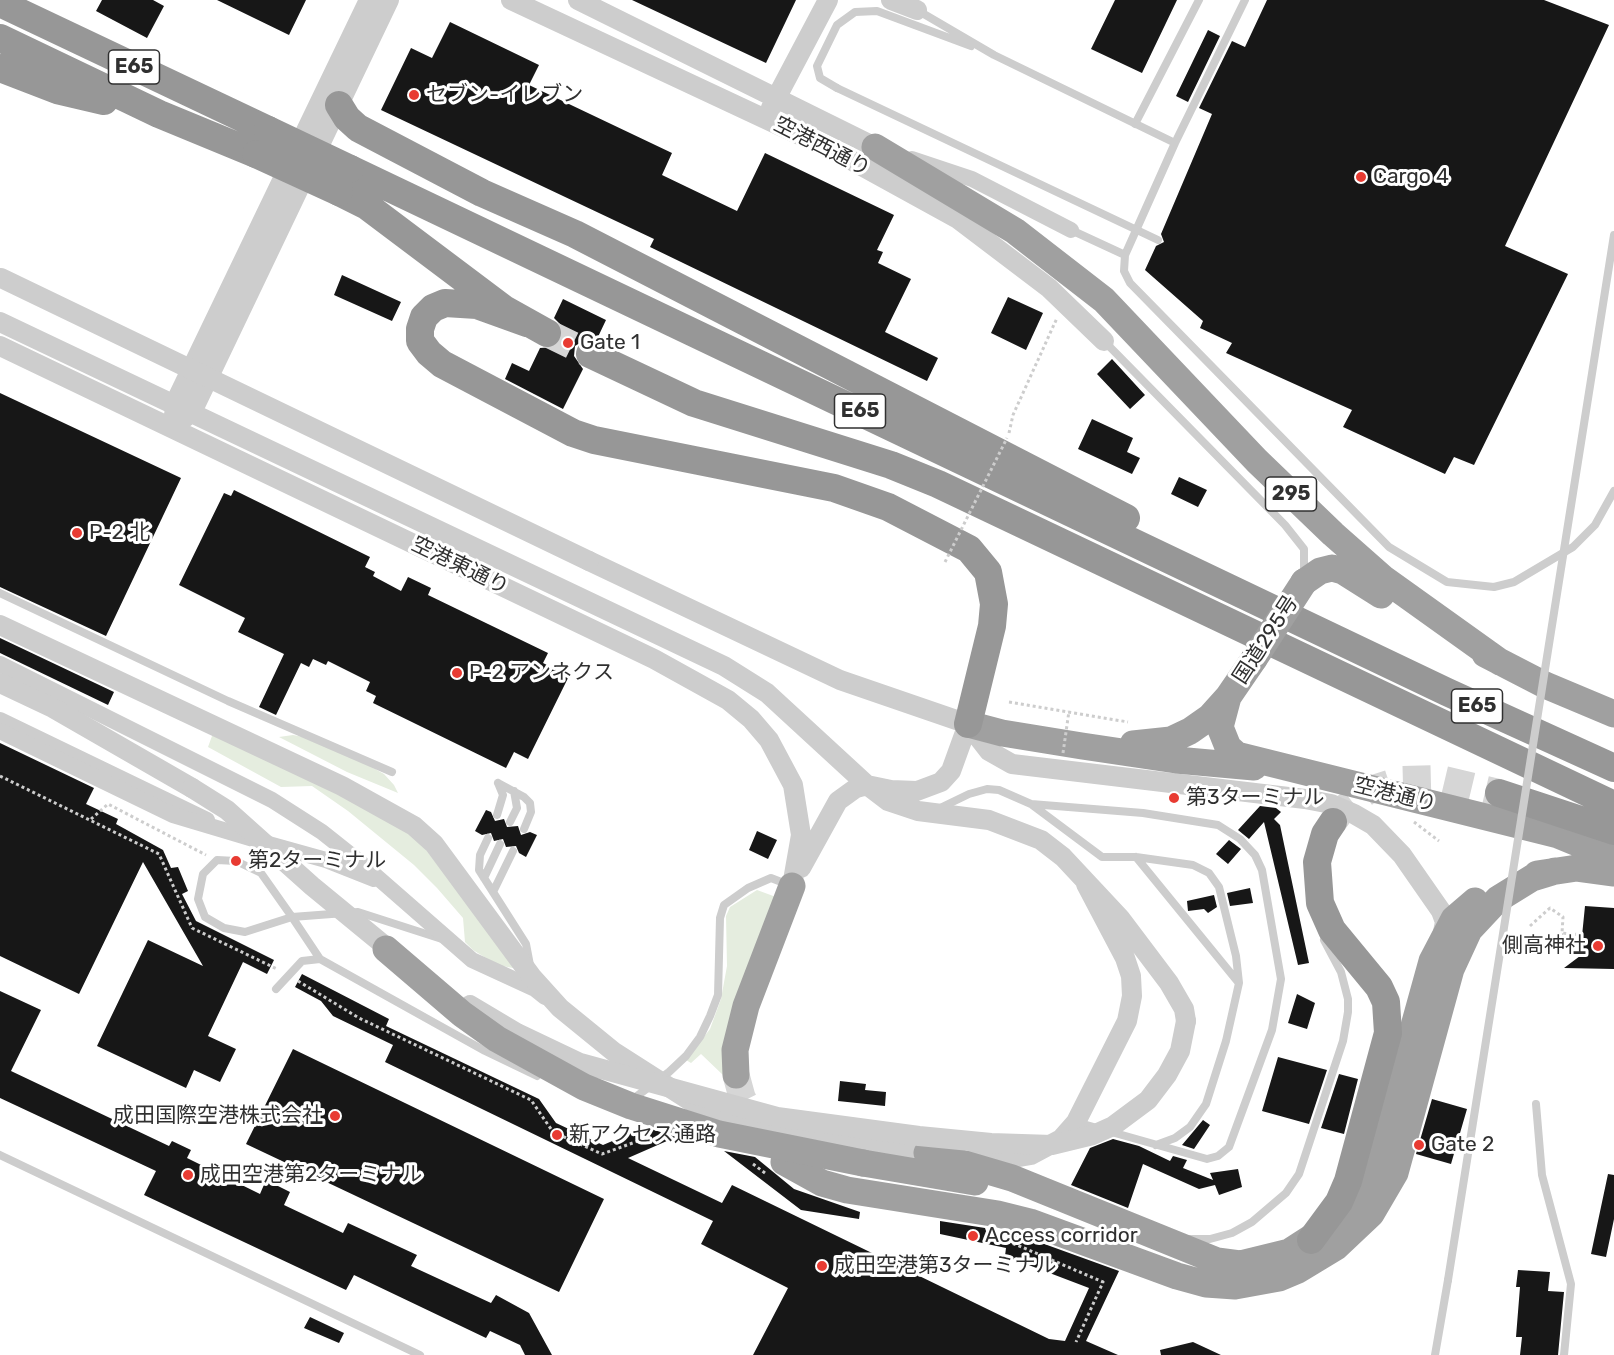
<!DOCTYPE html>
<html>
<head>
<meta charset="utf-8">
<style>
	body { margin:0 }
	canvas { display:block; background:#fff }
</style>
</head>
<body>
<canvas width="1614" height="1355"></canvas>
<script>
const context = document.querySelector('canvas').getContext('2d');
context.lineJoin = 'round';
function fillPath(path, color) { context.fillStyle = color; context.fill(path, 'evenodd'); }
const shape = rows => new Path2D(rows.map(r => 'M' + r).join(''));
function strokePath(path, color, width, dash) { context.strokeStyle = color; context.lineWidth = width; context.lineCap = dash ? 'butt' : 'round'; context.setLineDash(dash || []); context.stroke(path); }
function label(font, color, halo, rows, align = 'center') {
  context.font = font + ' Rubik,"Noto Sans JP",sans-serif'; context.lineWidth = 6; context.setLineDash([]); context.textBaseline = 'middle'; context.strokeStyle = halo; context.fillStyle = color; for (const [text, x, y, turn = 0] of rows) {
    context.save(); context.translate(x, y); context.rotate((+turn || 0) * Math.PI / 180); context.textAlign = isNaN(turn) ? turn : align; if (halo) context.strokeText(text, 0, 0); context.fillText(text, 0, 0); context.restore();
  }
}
const green = shape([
	[217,734,411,830,513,964,513,968,497,965,473,950,465,942,463,918,437,888,414,865,348,811,312,786,281,787,208,747,212,736],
	[293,735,309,738,345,752,384,774,394,785,398,793,347,772,279,737],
	[757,890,776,897,723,1075,701,1054,691,1063,686,1060,710,1029,721,999,727,966,726,916,730,907]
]);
const building = shape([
	[102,0,153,0,164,6,147,38,96,11],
	[217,0,306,0,289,35],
	[632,0,796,0,766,63],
	[1115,0,1177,0,1142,73,1091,49],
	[1267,0,1544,0,1609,25,1505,246,1568,274,1474,465,1454,457,1445,474,1343,427,1352,410,1226,353,1232,343,1200,328,1203,321,1145,270,1156,246,1164,242,1161,234,1212,114,1199,108,1232,41,1245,47],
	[450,22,539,65,529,85,672,153,662,175,737,211,765,153,894,215,877,250,883,252,878,263,911,279,885,332,938,358,927,381,650,247,654,239,381,110,411,48,432,58],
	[1208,30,1220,36,1188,102,1176,96],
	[342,275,401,302,392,321,334,295],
	[1008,297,1043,313,1026,350,991,333],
	[563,299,606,320,597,339,588,338,575,346,574,356,583,369,563,409,505,379,512,363,529,371,540,348,555,347,561,342,563,333,561,325,554,318],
	[1112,359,1145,395,1130,409,1097,374],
	[0,393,181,478,106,636,0,587],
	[1092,419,1133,438,1127,452,1140,458,1132,474,1078,449],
	[1179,477,1207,490,1198,507,1171,494],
	[234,490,370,557,365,567,375,572,373,576,401,591,408,577,431,588,428,595,548,653,543,663,569,676,528,759,514,752,506,768,373,703,376,696,366,691,370,682,328,661,326,665,313,659,309,667,301,663,276,715,259,707,284,654,238,632,245,618,179,585,224,493,231,496],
	[0,638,114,692,108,705,0,653],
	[0,743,94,788,86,804,118,819,116,824,163,850,171,868,178,867,188,891,182,894,196,921,274,960,267,974,243,962,208,1036,236,1049,220,1082,194,1070,186,1088,97,1046,148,940,203,966,143,862,79,994,0,956],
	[1260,806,1276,808,1281,812,1274,819,1280,825,1309,963,1298,965,1264,822,1249,839,1238,830],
	[486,810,491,812,495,821,504,819,507,827,518,826,521,835,530,832,537,835,526,857,519,853,516,846,506,847,503,839,494,841,491,833,482,835,475,831],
	[757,831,777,840,768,859,749,850],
	[1229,840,1241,849,1228,864,1216,854],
	[1250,888,1253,903,1230,906,1227,893],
	[1214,895,1217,907,1208,913,1204,909,1188,911,1187,901],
	[1585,906,1614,908,1614,969,1564,968,1580,956],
	[302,974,389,1019,386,1026,539,1099,556,1123,603,1145,645,1127,676,1137,628,1158,722,1203,732,1185,1049,1339,1065,1341,1089,1288,1005,1256,1006,1248,940,1234,940,1221,985,1228,986,1231,1010,1239,1012,1234,1025,1237,1119,1271,1086,1341,1118,1355,753,1355,788,1288,701,1244,713,1221,385,1062,393,1045,333,1016,321,1001,295,987],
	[0,991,41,1010,11,1071,169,1146,172,1141,191,1150,187,1158,260,1194,266,1180,290,1192,284,1205,343,1233,348,1223,417,1255,411,1266,491,1303,496,1295,529,1313,552,1355,525,1355,520,1345,490,1331,486,1338,354,1275,346,1290,144,1195,156,1171,0,1098],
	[1297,994,1315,1003,1307,1029,1288,1023],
	[293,1049,604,1199,559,1292,246,1144],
	[1278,1057,1327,1070,1309,1124,1262,1111],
	[1339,1074,1358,1079,1344,1134,1321,1128],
	[840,1081,866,1084,865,1090,886,1092,885,1106,838,1101],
	[1432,1099,1467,1109,1451,1164,1416,1154],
	[1203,1120,1210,1125,1194,1149,1182,1145],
	[1113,1139,1139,1146,1170,1161,1173,1156,1187,1160,1183,1168,1213,1180,1210,1173,1238,1169,1242,1187,1219,1195,1215,1185,1199,1189,1143,1164,1128,1208,1071,1185,1090,1148],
	[724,1151,755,1157,794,1189,860,1212,859,1219,801,1210],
	[1608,1174,1614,1175,1614,1219,1606,1257,1591,1254],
	[1518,1270,1550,1272,1548,1291,1564,1292,1558,1355,1520,1355,1522,1337,1516,1337,1520,1287,1516,1287],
	[310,1317,344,1333,339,1343,304,1328],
	[1193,1342,1221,1355,1161,1355,1160,1350]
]);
const trunkTunnel = shape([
	[736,1075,742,1097,759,1131]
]);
const motorwayTunnel = shape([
	[547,333,590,354],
	[1333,822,1341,811,1367,791,1401,780,1440,779,1499,793]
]);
const path = shape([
	[1009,433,1013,415,1057,318],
	[1009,702,1128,722],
	[0,776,159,854,192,928,277,969],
	[91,819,108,804,206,855],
	[1414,822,1439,841],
	[1530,926,1550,908,1563,917,1562,933,1583,935],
	[1531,947,1549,947,1558,941,1562,933],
	[298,981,359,1018,531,1100,553,1132,602,1154,652,1136],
	[753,1164,765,1173],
	[990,1236,1017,1245,1103,1282,1076,1342]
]);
const service = shape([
	[1245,0,1175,143,1125,255,1124,271,1130,283,1389,547,1447,582,1494,587,1514,582,1573,547,1595,525,1614,491],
	[917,10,994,55,1175,143],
	[837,88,820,78,817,66,837,25,855,12,877,11,971,46],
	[1135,124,1199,0],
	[1071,230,1125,255],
	[1104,341,1285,525,1304,549,1304,576],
	[0,593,228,701,392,772],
	[498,783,524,797,530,803,531,812,524,829],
	[1031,804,1143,813,1218,825,1240,839,1255,855,1262,870,1281,979,1272,1030,1229,1147,1218,1156,1207,1159,1076,1122],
	[938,809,969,794,987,789,999,790,1031,804,1102,857,1136,857,1193,865,1209,873,1219,887,1236,956,1239,983,1226,1041,1206,1104,1190,1127,1175,1138,1156,1145],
	[497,815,503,795,498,783],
	[510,822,517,808,514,791],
	[488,838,480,855,479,870,526,944,530,965],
	[1136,857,1238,982],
	[484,878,500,844],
	[493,892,513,851],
	[445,940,358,912,292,917,245,932,224,928,205,917,198,899,203,874,217,860,236,861,261,873,292,917,320,959,485,1051,537,1076],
	[276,989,302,961,320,959],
	[633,1099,669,1072,686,1056,700,1037,710,1016,718,995,720,918,724,905,748,888,771,878,789,885],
	[1536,1104,1542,1175,1571,1284,1564,1355],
	[0,1155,420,1355],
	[1187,1239,1210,1239,1232,1233,1252,1222,1286,1193,1299,1174,1343,1041,1348,1012,1348,999,1341,972,1324,940],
	[1435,1355,1448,1280]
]);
const minor = shape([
	[912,159,972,179,1071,230],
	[0,664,272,800,322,832,361,863,472,960,535,989,545,997],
	[0,720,207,820],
	[265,843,326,860,374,879]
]);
const tertiary = shape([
	[511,0,838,153,958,219,1049,288,1104,341],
	[578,0,875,147],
	[891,0,917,10],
	[771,108,828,0],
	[0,322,724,666,767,693,867,785,888,801,918,811,989,820,1041,840,1063,857,1120,918,1169,983,1184,1009,1186,1021],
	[0,346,654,659,728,700,751,719,769,740,793,785,801,835,792,886],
	[174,417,175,403,369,0],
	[182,420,192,412,389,0],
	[589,561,840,680,968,724,989,751,1012,764,1305,799,1331,804,1354,814,1373,825,1402,855,1441,911,1445,922,1442,937],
	[0,625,342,786,414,826,434,844,532,977,560,1008,614,1052,700,1107,738,1122,793,1135,939,1154],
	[0,683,53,708,192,788],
	[801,868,838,801,856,788,867,785,891,790,917,791,941,782,951,771,968,724],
	[974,1158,1002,1160,1031,1155,1061,1139,1076,1122,1127,1021,1132,996,1131,976,1125,958,1086,884]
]);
const trunk = shape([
	[875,147,1015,231,1104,300,1257,461,1333,534,1384,579,1500,662],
	[1304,582,1320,571,1332,568,1343,571,1381,595],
	[1485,654,1545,685,1614,714],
	[1228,697,1220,727,1228,747,1237,755,1558,835,1614,858],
	[968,724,1002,733,1082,746,1176,760,1254,767],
	[1133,744,1171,740,1190,731,1210,717,1228,697,1254,659],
	[1537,874,1577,868,1614,873],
	[736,1075,735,1050,746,1006,792,886],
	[927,1153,1012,1178,1217,1261,1240,1264,1289,1252,1334,1223,1367,1184,1376,1163,1432,961,1454,919,1475,901],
	[784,1162,822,1183,847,1190,998,1214,1030,1222,1177,1276,1206,1284,1235,1286,1279,1278,1298,1270,1336,1247,1371,1214,1395,1173,1451,969,1469,930,1498,899,1532,878,1555,871],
	[863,1163,975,1182]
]);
const motorway = shape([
	[0,3,268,130],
	[0,38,159,114,256,154],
	[0,68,57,90,104,101],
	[339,105,347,118,358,128,482,193,575,234,1126,518],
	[350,169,1447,692,1614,768],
	[339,192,367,206,504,309,547,333],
	[527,323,477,305,445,303,433,308,424,317,420,329,420,341,429,353,442,364,573,433,594,440,834,488,888,507,969,549,988,572,994,604,992,626,968,724],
	[590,354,694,403,891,465,938,484,1614,805],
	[1499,793,1614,831],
	[1311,1240,1339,1202,1348,1181,1388,1033,1386,1002,1379,987,1332,930,1320,903,1317,862,1325,834,1333,822]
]);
const pathBridge = shape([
	[945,562,1007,438],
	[1063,753,1069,711]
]);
const serviceBridge = shape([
	[837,88,1158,240],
	[1448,1280,1614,235]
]);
const minorBridge = shape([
	[0,731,173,815,260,841]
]);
const tertiaryBridge = shape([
	[1,278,589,561],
	[192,788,227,810,312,886,396,955],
	[470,1005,517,1033,580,1063,777,1117,919,1136,991,1143,1052,1145,1093,1135,1113,1126,1148,1100,1167,1075,1180,1051,1186,1021]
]);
const trunkBridge = shape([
	[1254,659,1304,582],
	[386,949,462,1014,497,1039,584,1087,631,1106,719,1134,863,1163]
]);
const motorwayBridge = shape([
	[268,130,350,169],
	[256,154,339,192]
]);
const markers = [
	[414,95,6,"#e83b32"],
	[1361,177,6,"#e83b32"],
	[568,343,6,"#e83b32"],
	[77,533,6,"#e83b32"],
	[457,673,6,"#e83b32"],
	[1174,798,6,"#e83b32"],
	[236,861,6,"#e83b32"],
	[1598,946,6,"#e83b32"],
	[335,1116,6,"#e83b32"],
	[557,1135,6,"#e83b32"],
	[1419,1145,6,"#e83b32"],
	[188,1175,6,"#e83b32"],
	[973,1236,6,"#e83b32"],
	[822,1266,6,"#e83b32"]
];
const shields = [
	[134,67,51],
	[860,411,51],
	[1291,494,51],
	[1477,706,51]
];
const shieldNames = [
	["E65",134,67],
	["E65",860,411],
	["295",1291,494],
	["E65",1477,706]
];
const poiNames = [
	["セブン-イレブン",426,95],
	["Cargo 4",1373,177],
	["Gate 1",580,343],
	["P-2 北",89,533],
	["P-2 アンネクス",469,673],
	["第3ターミナル",1186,798],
	["第2ターミナル",248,861],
	["側高神社",1586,946,"right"],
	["成田国際空港株式会社",323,1116,"right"],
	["新アクセス通路",569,1135],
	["Gate 2",1431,1145],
	["成田空港第2ターミナル",200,1175],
	["Access corridor",985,1236],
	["成田空港第3ターミナル",834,1266]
];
const streetNames = [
	["空港西通り",822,147,27],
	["空港東通り",460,566,26],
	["国道295号",1266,640,-57],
	["空港通り",1395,795,14]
];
fillPath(green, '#e5eddf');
fillPath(building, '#171717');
strokePath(trunkTunnel, '#d6d6d6', 27, [27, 14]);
strokePath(motorwayTunnel, '#d6d6d6', 28, [28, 14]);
strokePath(path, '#cdcdcd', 3, [3, 3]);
strokePath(service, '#cdcdcd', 8);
strokePath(minor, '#cdcdcd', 16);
strokePath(tertiary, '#cdcdcd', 20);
strokePath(trunk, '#a0a0a0', 27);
strokePath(motorway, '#979797', 28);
strokePath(pathBridge, '#cdcdcd', 3, [3, 3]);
strokePath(serviceBridge, '#cdcdcd', 8);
strokePath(minorBridge, '#cdcdcd', 16);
strokePath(tertiaryBridge, '#cdcdcd', 20);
strokePath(trunkBridge, '#a0a0a0', 27);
strokePath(motorwayBridge, '#979797', 28);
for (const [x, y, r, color] of markers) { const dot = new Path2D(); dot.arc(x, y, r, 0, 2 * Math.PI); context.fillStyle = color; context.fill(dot); strokePath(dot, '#fff', 2); }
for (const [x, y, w] of shields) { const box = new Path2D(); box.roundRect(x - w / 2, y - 17, w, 34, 4.5); context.fillStyle = '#fff'; context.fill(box); strokePath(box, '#303030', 1.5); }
label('bold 20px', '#303030', null, shieldNames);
label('21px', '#303030', '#fff', poiNames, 'left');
label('21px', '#303030', '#fff', streetNames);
</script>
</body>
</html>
